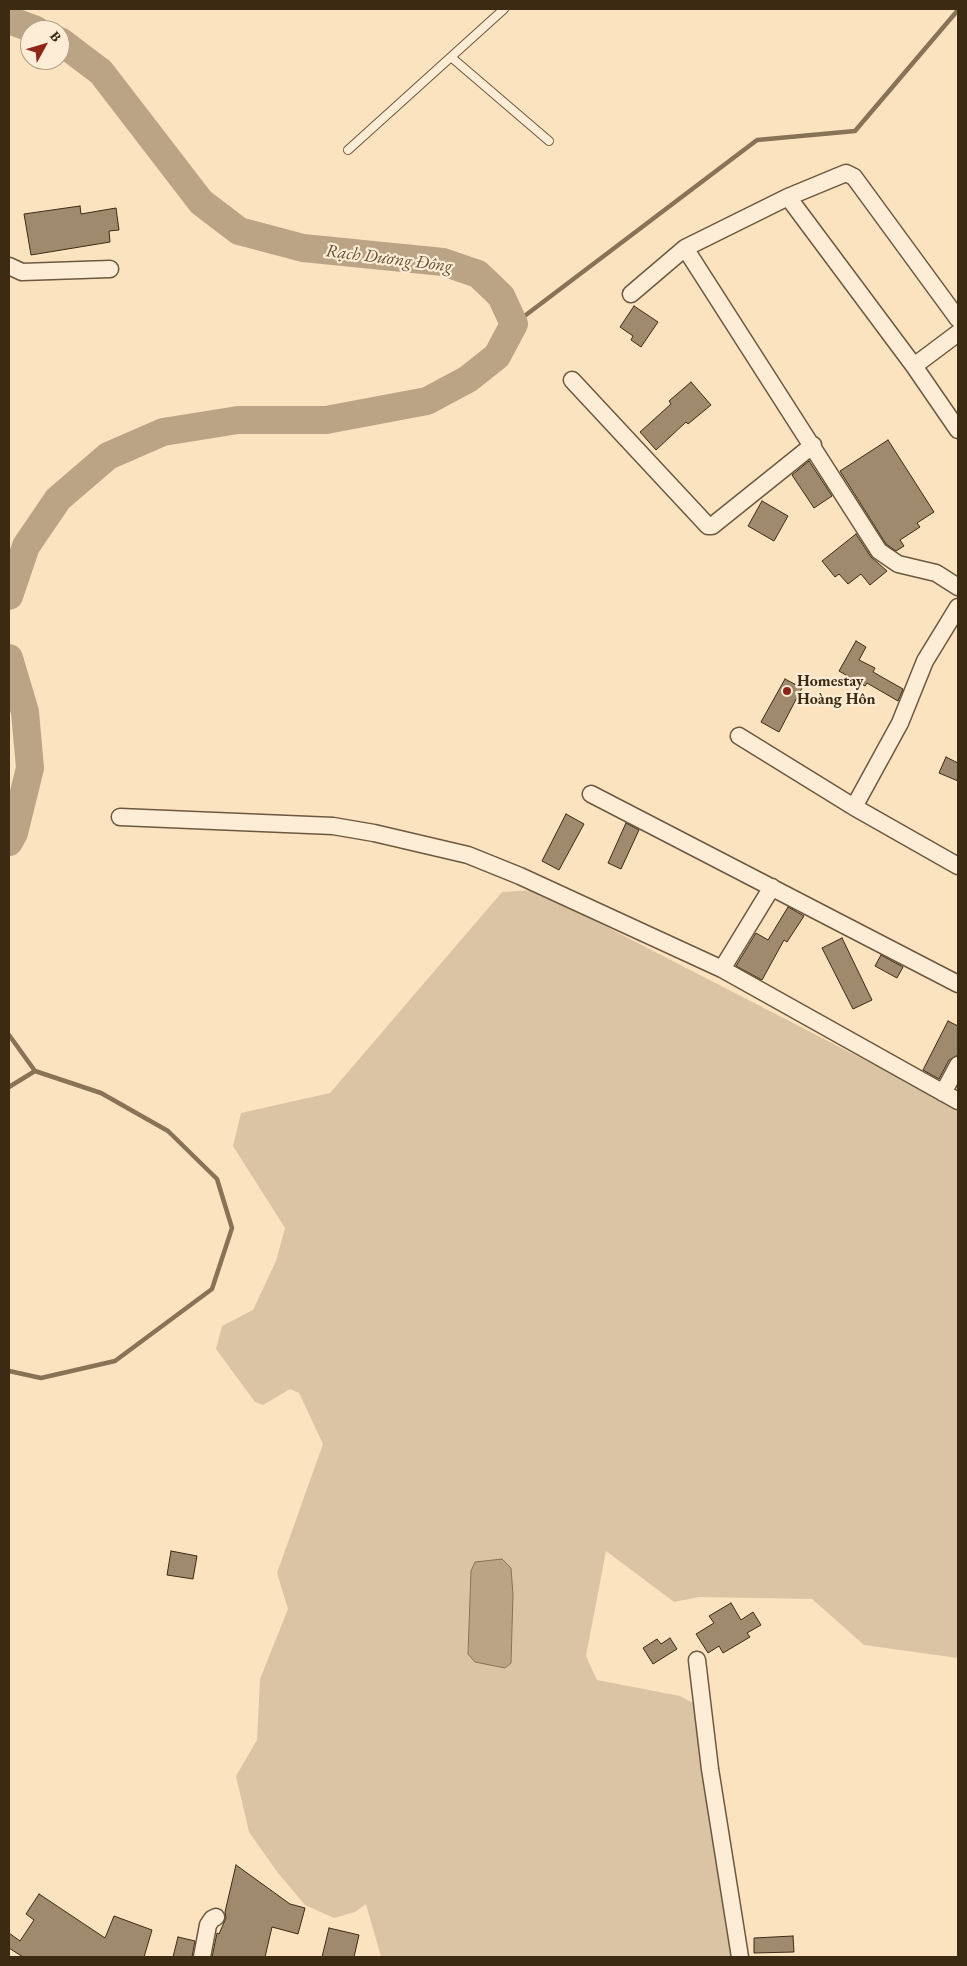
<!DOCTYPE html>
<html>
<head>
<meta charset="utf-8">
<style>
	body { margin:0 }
	#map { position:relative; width:967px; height:1966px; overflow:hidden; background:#fce3c0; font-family:"EB Garamond",serif }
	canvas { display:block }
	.frame { position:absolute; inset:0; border:10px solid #3c2a13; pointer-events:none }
	.north { position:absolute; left:20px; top:20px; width:50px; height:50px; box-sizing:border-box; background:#fdedd6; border:1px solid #b09f88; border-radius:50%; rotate:51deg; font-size:14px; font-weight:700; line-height:20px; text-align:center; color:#3c2a13 }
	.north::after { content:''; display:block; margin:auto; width:18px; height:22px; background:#8f2418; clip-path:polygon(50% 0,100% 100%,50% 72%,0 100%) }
</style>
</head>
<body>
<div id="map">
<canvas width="967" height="1966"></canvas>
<div class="frame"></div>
<div class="north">B</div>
</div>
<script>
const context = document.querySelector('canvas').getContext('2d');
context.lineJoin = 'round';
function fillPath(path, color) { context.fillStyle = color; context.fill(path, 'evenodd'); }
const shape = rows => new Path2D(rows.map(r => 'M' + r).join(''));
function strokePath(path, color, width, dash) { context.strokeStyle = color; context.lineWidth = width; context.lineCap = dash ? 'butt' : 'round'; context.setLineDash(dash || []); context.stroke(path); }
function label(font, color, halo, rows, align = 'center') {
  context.font = font + ' "EB Garamond",serif'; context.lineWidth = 4.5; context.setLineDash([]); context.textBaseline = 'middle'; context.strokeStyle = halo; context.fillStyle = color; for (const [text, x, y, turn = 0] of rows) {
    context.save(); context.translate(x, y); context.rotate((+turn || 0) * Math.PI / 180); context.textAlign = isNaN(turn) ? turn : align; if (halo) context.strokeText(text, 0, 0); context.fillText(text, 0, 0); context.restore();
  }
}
const green = shape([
	[535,890,958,1108,958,1658,864,1645,812,1599,699,1597,674,1602,606,1551,586,1656,597,1680,680,1696,693,1703,737,1957,381,1957,366,1904,355,1912,334,1918,305,1905,278,1873,249,1832,236,1776,257,1740,260,1679,288,1609,277,1573,323,1444,299,1393,290,1389,263,1405,255,1402,216,1349,222,1326,253,1310,276,1261,285,1228,233,1146,241,1113,330,1093,502,892]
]);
const water = shape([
	[502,1559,511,1568,513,1595,511,1663,505,1668,475,1662,468,1654,471,1571,475,1562,502,1559]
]);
const stream = shape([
	[514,324,757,140,855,131,958,10],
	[9,1035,35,1071,101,1093,168,1131,217,1179,232,1228,212,1289,115,1361,41,1378,9,1371],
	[9,1087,35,1071]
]);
const river = shape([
	[9,20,36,30],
	[9,596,26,546,58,499,108,456,163,432,238,420,326,420,427,401,468,379,497,356,514,324,501,296,478,274,443,262,303,248,239,231,201,202,101,72,60,41],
	[9,658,25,712,30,768,14,833,9,842]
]);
const building = shape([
	[80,206,81,214,116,208,119,230,109,231,110,242,31,255,24,214,80,206],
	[634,306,658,322,641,347,631,340,633,336,620,327,634,306],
	[691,382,711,405,688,424,686,422,656,450,640,432,671,404,669,401,691,382],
	[888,440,934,512,917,523,920,527,900,540,904,546,896,551,886,544,840,471,888,440],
	[809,461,832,496,814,508,792,475,809,461],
	[762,501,788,516,774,541,748,526,762,501],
	[856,534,871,557,887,571,870,585,861,574,848,584,839,574,835,577,822,561,856,534],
	[856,641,866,647,859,660,875,668,873,672,903,689,898,701,867,683,865,686,839,671,856,641],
	[785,679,802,688,779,732,761,722,785,679],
	[946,757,958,763,958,781,939,773,946,757],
	[566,814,584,824,559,870,542,861,566,814],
	[626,823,639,830,621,869,608,863,626,823],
	[788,907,804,916,787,942,784,940,762,980,736,966,756,933,768,940,788,907],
	[842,938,872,1000,853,1009,822,948,842,938],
	[881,955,903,967,897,978,875,966,881,955],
	[948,1021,958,1026,958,1055,949,1060,939,1079,923,1070,948,1021],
	[171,1551,197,1556,193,1579,167,1575,171,1551],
	[731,1603,741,1620,753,1612,761,1625,747,1633,750,1637,723,1653,719,1646,708,1653,696,1634,714,1623,709,1616,731,1603],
	[670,1638,677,1649,653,1664,643,1648,657,1639,661,1644,670,1638],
	[236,1865,290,1904,305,1908,298,1934,272,1927,265,1957,212,1957,217,1933,219,1934,226,1918,225,1912,236,1865],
	[39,1894,105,1938,114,1916,152,1930,144,1957,23,1957,9,1948,9,1933,20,1941,34,1920,26,1914,39,1894],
	[329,1928,359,1935,354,1957,322,1957,329,1928],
	[793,1936,794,1952,754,1953,754,1938,793,1936],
	[178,1937,195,1941,192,1957,173,1957,178,1937]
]);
const service = shape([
	[451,57,549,141],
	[348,150,504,9]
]);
const minor = shape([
	[788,197,914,366,958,430],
	[9,266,22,272,110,269],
	[631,294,685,248],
	[958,319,854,177,846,173,788,197,685,248,879,551,898,564,936,573,958,587],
	[914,366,958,333],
	[572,380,708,526,712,526,813,445],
	[958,607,925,661,900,723,854,807,958,866],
	[739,736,854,807],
	[591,794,958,984],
	[120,817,333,826,374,833,468,855,520,876,722,969,958,1101],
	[722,969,772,887],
	[943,1093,958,1065],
	[697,1660,710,1769,740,1957],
	[202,1957,208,1925,212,1919,216,1917]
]);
const markers = [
	[787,691,5,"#8f2418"]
];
const poiNames = [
	["Homestay",797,682],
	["Hoàng Hôn",797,700]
];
const waterNames = [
	["Rạch Dương Đông",389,259,7]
];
fillPath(green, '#dbc4a3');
fillPath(water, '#bba485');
strokePath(water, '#887357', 1);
strokePath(stream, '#887357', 4.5);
strokePath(river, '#bba485', 28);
fillPath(building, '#a08a6d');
strokePath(building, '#3c2a13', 1);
strokePath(service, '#6c583e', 10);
strokePath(minor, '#6c583e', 19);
strokePath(service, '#fdedd6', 8);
strokePath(minor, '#fdedd6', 16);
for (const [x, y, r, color] of markers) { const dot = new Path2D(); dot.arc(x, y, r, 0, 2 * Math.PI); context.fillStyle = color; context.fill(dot); strokePath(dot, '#fdedd6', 2); }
label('bold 16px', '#3c2a13', '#fdedd6', poiNames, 'left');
label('italic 18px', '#624f35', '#fdedd6', waterNames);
</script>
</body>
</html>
